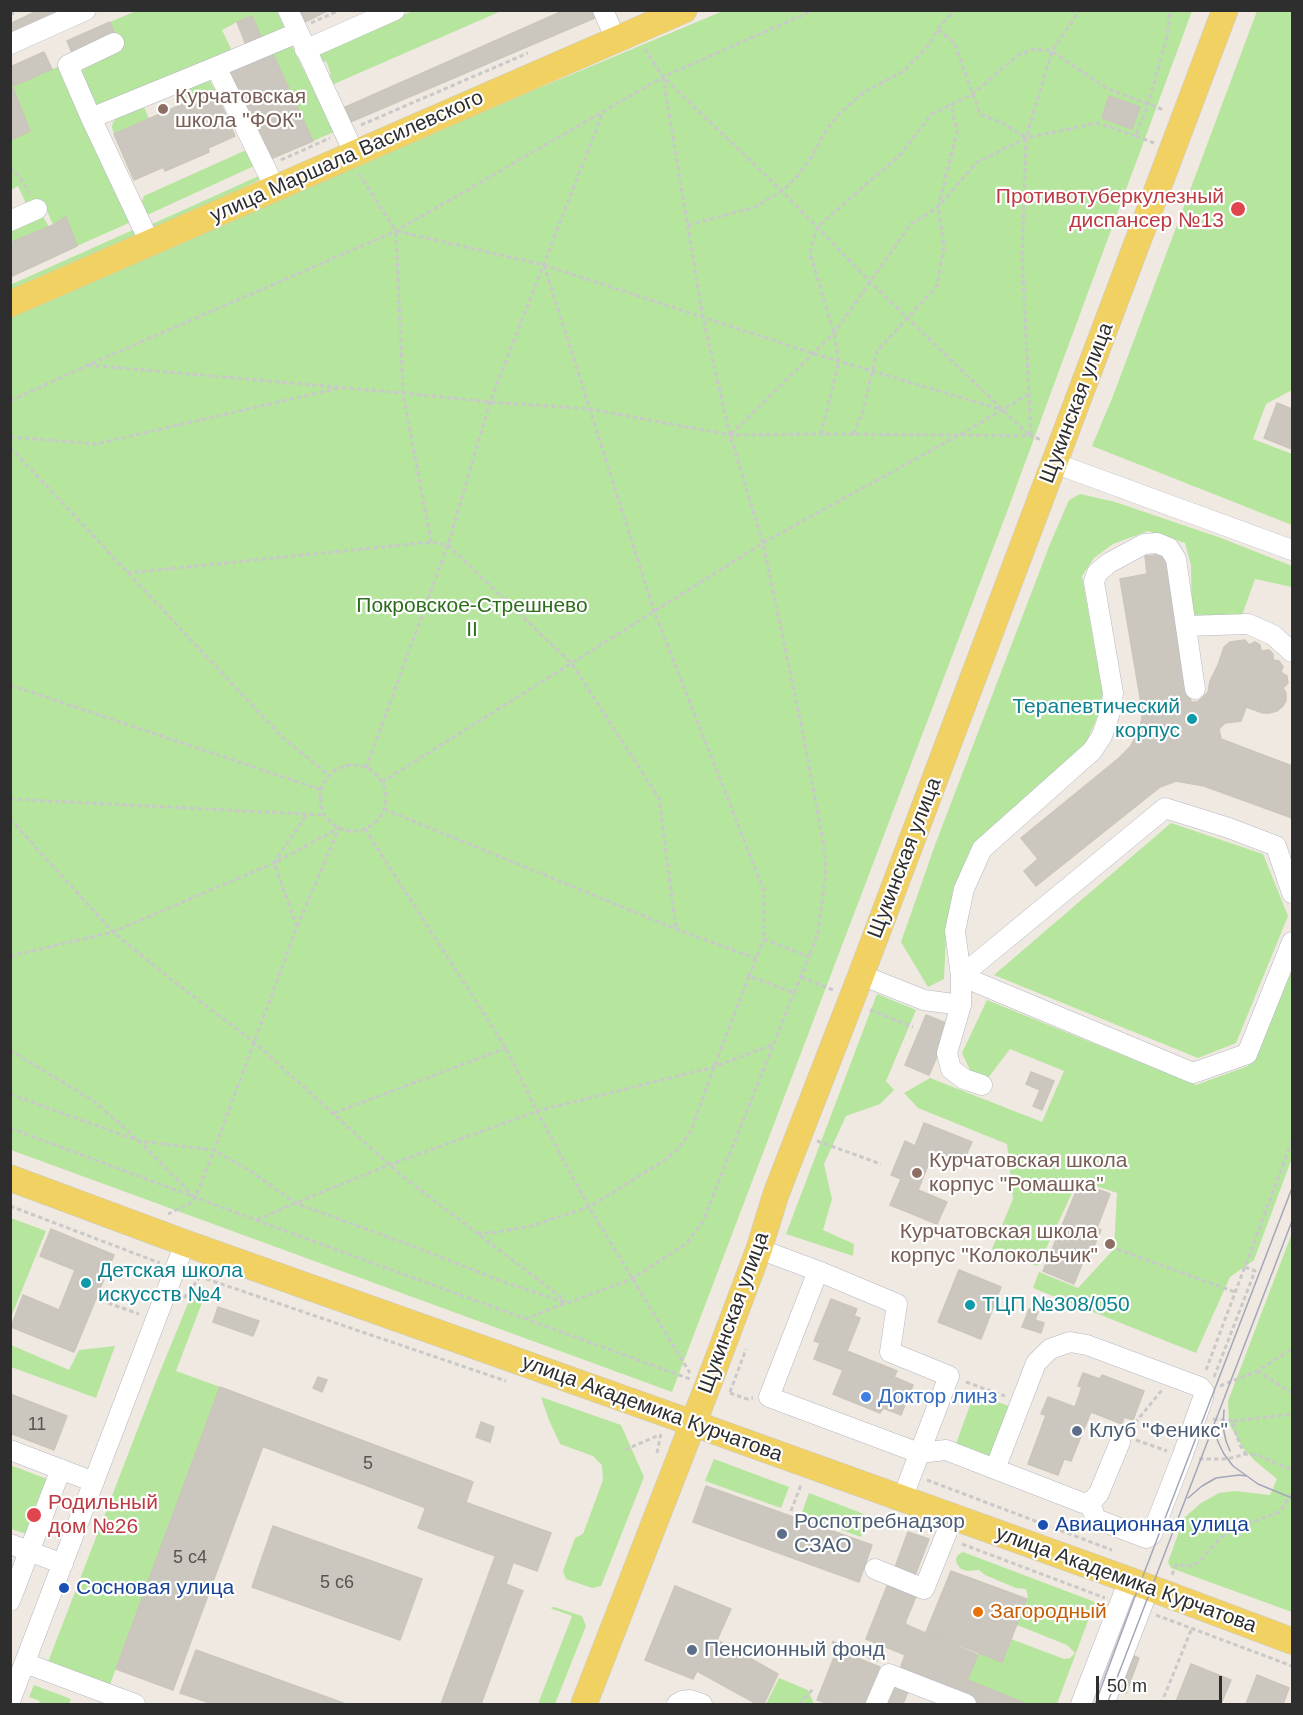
<!DOCTYPE html>
<html>
<head>
<meta charset="utf-8">
<style>
	body { margin:0 }
	#map { position:relative; width:1303px; height:1715px; overflow:hidden; background:#efe9e1; font-family:Helvetica,sans-serif }
	canvas { display:block }
	.frame { position:absolute; inset:0; border:12px solid #2e2e2e; pointer-events:none }
	.scale { position:absolute; left:1096px; top:1676px; width:126px; height:27px; box-sizing:border-box; border:3px solid #2e2e2e; border-top:0; padding-left:8px; font-size:18px; line-height:21px; white-space:nowrap; color:#2e2e2e; -webkit-text-stroke:4px #fff; paint-order:stroke }
</style>
</head>
<body>
<div id="map">
<canvas width="1303" height="1715"></canvas>
<div class="frame"></div>
<div class="scale">50 m</div>
</div>
<script>
const context = document.querySelector('canvas').getContext('2d');
context.lineJoin = 'round';
function fillPath(path, color) { context.fillStyle = color; context.fill(path, 'evenodd'); }
const shape = rows => new Path2D(rows.map(r => 'M' + r).join(''));
function strokePath(path, color, width, dash) { context.strokeStyle = color; context.lineWidth = width; context.lineCap = dash ? 'butt' : 'round'; context.setLineDash(dash || []); context.stroke(path); }
function label(font, color, halo, rows, align = 'center') {
  context.font = font + ' Helvetica,sans-serif'; context.lineWidth = 4.5; context.setLineDash([]); context.textBaseline = 'middle'; context.strokeStyle = halo; context.fillStyle = color; for (const [text, x, y, turn = 0] of rows) {
    context.save(); context.translate(x, y); context.rotate((+turn || 0) * Math.PI / 180); context.textAlign = isNaN(turn) ? turn : align; if (halo) context.strokeText(text, 0, 0); context.fillText(text, 0, 0); context.restore();
  }
}
const green = shape([
	[498,10,499,12,327,87,323,78,331,74,326,61,316,65,316,52,413,11],
	[136,11,277,11,285,29,262,39,252,16,237,22,222,30,233,53,95,107,79,78,80,66,121,45,110,22],
	[723,11,1192,11,1005,517,672,1392,11,1150,10,315,317,181],
	[1257,11,1292,11,1292,390,1266,404,1253,439,1292,454,1292,525,1092,446,1113,396],
	[291,44,334,132,313,141,272,52],
	[62,65,131,222,77,246,66,217,53,225,44,203,27,206,18,186,11,190,11,140,30,131,13,86],
	[205,79,210,81,215,90,184,103,178,92],
	[144,107,149,119,114,134,112,127,113,122,118,117],
	[244,151,250,153,254,166,147,215,142,201,144,196],
	[261,175,263,178,154,232,150,225],
	[41,213,49,227,13,242,11,237,10,224],
	[135,229,140,238,11,294,10,285],
	[1080,494,1115,502,1221,538,1292,566,1292,587,1255,579,1241,618,1192,618,1191,565,1185,543,1148,531,1113,544,1094,558,1082,576,1104,701,1084,748,975,845,953,889,946,936,944,979,928,987,901,942,935,845,1050,544,1069,500],
	[1171,823,1263,854,1288,916,1236,1043,1198,1058,994,975],
	[1292,963,1292,1158,1254,1260,1230,1277,1196,1353,1033,1288,1039,1272,1078,1288,1114,1249,1117,1193,1078,1180,1038,1266,992,1249,1013,1199,1007,1144,918,1108,904,1093,930,1078,1042,1122,1064,1071,1010,1049,988,1078,972,1074,962,1053,987,1000,1196,1085,1248,1066],
	[877,994,916,1010,886,1081,894,1090,880,1104,846,1116,824,1164,832,1199,823,1230,854,1244,853,1256,786,1234],
	[11,1218,46,1231,11,1317,10,1218],
	[1292,1233,1292,1612,1171,1568,1168,1562,1184,1518,1201,1503,1219,1493,1235,1491,1270,1495,1277,1479,1255,1461,1243,1448,1229,1424,1228,1401],
	[191,1296,203,1300,176,1371,220,1387,109,1687,48,1662,157,1379],
	[11,1345,69,1370,79,1350,115,1346,96,1398,11,1367],
	[974,1394,1009,1406,991,1457,956,1444],
	[541,1397,621,1425,644,1477,601,1586,592,1588,566,1579,563,1571,575,1538,583,1534,603,1480,602,1465,593,1456,560,1444,549,1420],
	[714,1459,789,1487,781,1508,705,1481],
	[10,1465,47,1479,27,1534,11,1529],
	[809,1493,869,1516,861,1537,801,1515],
	[963,1552,1095,1602,1057,1704,1027,1704,967,1680,979,1653,1002,1662,1011,1639,1064,1659,1070,1658,1075,1653,1067,1645,1017,1625,1028,1597,1026,1589,1016,1588,985,1575,979,1570,967,1571,961,1569,957,1564,956,1559,958,1555],
	[554,1607,582,1616,586,1626,555,1704,538,1704,572,1616,550,1608],
	[779,1678,808,1690,814,1704,766,1704],
	[34,1685,71,1699,69,1704,39,1704,40,1701,29,1697]
]);
const building = shape([
	[39,10,78,10,10,41,10,24,39,10],
	[300,10,329,10,305,22,300,10],
	[565,10,595,10,597,17,348,123,341,109,565,10],
	[252,16,262,39,246,45,237,22,252,16],
	[110,22,116,37,73,55,67,41,110,22],
	[44,52,52,69,13,86,10,80,10,67,44,52],
	[272,52,313,141,268,160,229,71,272,52],
	[10,80,30,131,10,140,10,80],
	[215,90,235,136,204,150,192,122,154,138,166,166,134,180,114,134,215,90],
	[1109,96,1140,107,1132,129,1102,118,1109,96],
	[192,122,204,150,208,148,209,152,165,171,163,167,166,166,154,138,192,122],
	[66,217,77,246,10,277,10,243,53,225,66,217],
	[1277,403,1292,409,1292,449,1264,438,1277,403],
	[1167,554,1191,702,1197,702,1201,699,1208,692,1210,681,1218,665,1224,647,1230,642,1245,640,1249,645,1255,642,1260,645,1261,651,1269,650,1273,654,1273,660,1279,661,1283,667,1281,672,1287,676,1288,683,1283,688,1286,693,1286,701,1282,707,1277,711,1269,713,1263,713,1246,707,1241,721,1225,723,1219,729,1221,739,1292,766,1292,818,1204,786,1176,781,1160,787,1036,886,1024,871,1038,859,1021,838,1119,758,1130,747,1139,732,1142,718,1141,703,1120,579,1147,574,1145,556,1167,554],
	[926,1015,951,1025,929,1075,905,1065,926,1015],
	[1031,1072,1054,1081,1042,1110,1033,1106,1040,1090,1026,1084,1031,1072],
	[924,1123,972,1142,963,1162,934,1150,918,1190,947,1202,937,1224,890,1205,901,1179,891,1175,905,1141,915,1146,924,1123],
	[1080,1182,1110,1194,1097,1228,1101,1230,1092,1251,1088,1249,1074,1284,1043,1271,1080,1182],
	[51,1229,114,1255,74,1352,11,1327,23,1295,59,1310,75,1270,40,1256,51,1229],
	[959,1270,1001,1287,981,1339,938,1322,959,1270],
	[831,1299,857,1309,854,1316,860,1318,847,1351,897,1371,894,1377,913,1385,901,1415,883,1408,880,1413,833,1394,843,1370,814,1359,820,1343,814,1341,831,1299],
	[218,1307,259,1321,253,1336,213,1322,218,1307],
	[1029,1309,1038,1312,1035,1320,1044,1323,1041,1333,1022,1327,1029,1309],
	[1083,1373,1100,1379,1102,1375,1144,1391,1133,1420,1124,1417,1122,1424,1091,1412,1071,1461,1064,1459,1058,1475,1028,1464,1046,1415,1041,1414,1048,1397,1075,1407,1082,1387,1078,1386,1083,1373],
	[318,1377,327,1380,322,1392,313,1388,318,1377],
	[220,1387,473,1482,466,1502,448,1496,450,1490,434,1485,426,1508,206,1425,220,1387],
	[10,1394,67,1416,54,1450,10,1433,10,1394],
	[481,1422,494,1427,490,1442,476,1437,481,1422],
	[206,1425,263,1446,173,1690,116,1669,206,1425],
	[434,1485,450,1490,448,1496,551,1533,537,1571,418,1528,434,1485],
	[706,1486,872,1545,859,1582,693,1522,706,1486],
	[273,1526,422,1579,400,1640,252,1587,273,1526],
	[908,1532,929,1539,914,1578,894,1570,908,1532],
	[495,1557,513,1563,506,1584,523,1591,520,1598,481,1704,441,1704,495,1557],
	[951,1571,1027,1599,1002,1662,926,1632,951,1571],
	[889,1581,918,1592,905,1623,909,1626,898,1652,866,1639,889,1581],
	[675,1586,731,1609,717,1640,778,1674,764,1704,757,1704,697,1671,693,1679,645,1660,675,1586],
	[909,1626,978,1655,967,1680,898,1652,909,1626],
	[196,1650,346,1704,213,1704,180,1693,196,1650],
	[837,1650,880,1667,864,1704,829,1704,817,1700,837,1650],
	[905,1655,1027,1704,980,1704,899,1672,905,1655],
	[1131,1655,1139,1658,1126,1693,1118,1690,1131,1655],
	[1191,1664,1231,1680,1221,1704,1175,1704,1191,1664],
	[1257,1675,1289,1688,1283,1704,1246,1704,1257,1675],
	[895,1683,909,1689,903,1704,885,1704,895,1683]
]);
const path = shape([
	[10,13,12,14,19,10],
	[311,23,340,10],
	[938,30,954,42,980,114,1003,123,1026,138],
	[645,49,663,77,782,191,871,283,1029,435],
	[663,77,703,318,730,435,763,543,802,729,824,846,826,872,818,932,809,957],
	[361,125,528,53],
	[1136,136,1154,143],
	[281,160,330,138],
	[10,167,24,183,29,193],
	[359,174,396,231],
	[688,225,755,207,782,191,797,177,811,158,826,130,840,113,863,93,904,71,927,47,943,22,955,10],
	[544,265,654,611,764,891,764,939],
	[88,365,403,393,490,402,590,409,730,435,821,434,959,435,1031,436,1042,440],
	[10,401,88,365,396,231,663,77,814,10],
	[731,434,834,333,911,224,938,207,976,163,1026,138,1097,123,1136,136,1148,104,1167,37,1170,10],
	[821,434,839,361,834,333,810,253,817,227,899,156,932,114,973,94,1018,55,1034,49,1052,51,1106,88,1164,110],
	[853,434,863,411,877,351,937,286,944,246,938,207,957,132,951,104],
	[1031,435,1022,256,1026,138,1052,51,1080,10],
	[10,437,96,444,339,388],
	[10,447,283,738,330,776],
	[431,542,403,393,396,231,544,265,815,354,1003,410],
	[127,573,431,542,448,545,572,664,659,798,676,929],
	[10,685,322,790],
	'320 798a33 33 0 1 1 66 0a33 33 0 1 1-66 0Z',
	[366,768,448,545,490,402,603,112],
	[382,782,763,543,959,435,1029,394],
	[10,799,325,815],
	[384,809,676,929,755,958],
	[10,819,113,932,173,981,254,1042,402,1176,565,1300],
	[365,829,506,1048,537,1111,589,1207,690,1373],
	[297,927,274,863,307,814],
	[764,939,809,957,794,993,749,976,764,939],
	[10,956,113,932,274,863,339,828,297,927,214,1150,195,1198,193,1202,168,1214],
	[801,977,833,990],
	[870,1010,913,1027],
	[10,1050,95,1102,139,1141,193,1196],
	[10,1094,139,1141,214,1150,255,1174,295,1203,407,1244,504,1282,567,1303,632,1279,687,1243,703,1221,794,993],
	[334,1113,506,1048],
	[10,1128,280,1229,690,1379],
	[817,1141,881,1164],
	[10,1206,160,1263],
	[257,1220,295,1203,389,1165,537,1111,714,1067,774,1044],
	[477,1233,491,1233,531,1226,589,1207,662,1162,678,1149,691,1131,714,1067,749,976],
	[1103,1244,1235,1292],
	[192,1274,506,1381],
	[184,1298,200,1277],
	[108,1303,139,1314],
	[525,1319,566,1303],
	[1206,1370,1292,1141],
	[1257,1371,1292,1393],
	[1214,1377,1255,1271,1245,1267],
	[966,1382,1005,1396],
	[1220,1386,1257,1371,1292,1349],
	[730,1392,746,1349],
	[730,1393,747,1399,753,1398],
	[1213,1419,1233,1421,1234,1428,1240,1445,1246,1454],
	[1233,1421,1292,1414],
	[1132,1430,1135,1423,1162,1390],
	[1136,1440,1167,1451],
	[625,1450,659,1435],
	[657,1453,661,1433],
	[1199,1459,1227,1459,1246,1454,1257,1455,1292,1470],
	[927,1480,1112,1550],
	[791,1511,801,1485],
	[962,1544,1105,1598],
	[1172,1575,1176,1565,1192,1566,1200,1561,1220,1538,1237,1528,1279,1512,1292,1494],
	[1156,1615,1292,1666],
	[832,1642,878,1661],
	[799,1704,813,1689],
	[1161,1704,1192,1628]
]);
const minor = shape([
	[288,10,354,153],
	[603,10,616,40],
	[10,44,86,10],
	[305,50,395,10],
	[216,67,297,33],
	[91,118,68,65,114,43],
	[10,221,37,209],
	[150,243,91,118,216,67,275,188],
	[1054,463,1292,550],
	[1186,626,1248,624,1273,635,1292,652],
	[861,975,924,1000,961,1005,947,1053,951,1069,964,1079,982,1085],
	[961,976,955,931,964,889,982,849,1092,751,1102,736,1111,709,1113,693,1094,582,1097,573,1109,563,1144,544,1157,543,1169,548,1176,559,1195,689],
	[961,976,1165,808,1229,828,1276,846,1292,893],
	[961,1005,961,976,1193,1073,1247,1054,1292,942],
	[759,1249,818,1271,897,1304,890,1352,949,1376,902,1499],
	[818,1271,769,1397,919,1453,946,1450,1083,1503,1089,1502,1094,1499,1099,1493,1120,1442],
	[10,1450,94,1482],
	[995,1469,1036,1363,1050,1349,1070,1342,1087,1345,1200,1387,1204,1392,1203,1398,1182,1457,1152,1534,1149,1537,1146,1538,1096,1519,1089,1502],
	[10,1544,63,1564],
	[875,1569,924,1589,953,1517],
	[10,1601,61,1469],
	[25,1663,135,1704],
	[10,1701,185,1243],
	[677,1704,682,1701,690,1700,702,1704],
	[876,1704,889,1674,966,1704],
	[1081,1704,1129,1580],
	[1104,1704,1149,1588]
]);
const major = shape([
	[10,304,684,10],
	[10,1178,185,1243,692,1423,1129,1580,1292,1641],
	[584,1704,708,1385,759,1249,776,1194,861,975,1225,10]
]);
const tram = shape([
	[1224,1410,1223,1427,1226,1441,1230,1451],
	[1214,1424,1215,1434,1219,1444,1224,1454,1233,1466,1258,1484,1292,1498],
	[1188,1498,1202,1486,1216,1478,1239,1475,1247,1476],
	[1095,1704,1131,1607,1292,1188],
	[1107,1704,1292,1221]
]);
const markers = [
	[163,109,6,"#8d6e63"],
	[1238,209,8,"#e0444e"],
	[1192,719,6,"#0f9aa8"],
	[917,1173,6,"#8d6e63"],
	[1110,1244,6,"#8d6e63"],
	[86,1283,6,"#0f9aa8"],
	[970,1305,6,"#0f9aa8"],
	[866,1397,6,"#3f7fe0"],
	[1077,1431,6,"#5c6f8a"],
	[34,1515,8,"#e0444e"],
	[1043,1525,6,"#1a4fb4"],
	[782,1534,6,"#5c6f8a"],
	[64,1588,6,"#1a4fb4"],
	[978,1612,6,"#e8710a"],
	[692,1650,6,"#5c6f8a"]
];
const numberNames = [
	["11",37,1425],
	["5",368,1464],
	["5 с4",190,1558],
	["5 с6",337,1583]
];
const educationNames = [
	["Курчатовская",175,97],
	["школа \"ФОК\"",175,121],
	["Курчатовская школа",929,1161],
	["корпус \"Ромашка\"",929,1185],
	["Курчатовская школа",1098,1232,"right"],
	["корпус \"Колокольчик\"",1098,1256,"right"]
];
const streetNames = [
	["улица Маршала Василевского",347,157,-24],
	["Щукинская улица",1077,403,-69],
	["Щукинская улица",905,858,-69],
	["Щукинская улица",734,1313,-70],
	["улица Академика Курчатова",652,1409,20],
	["улица Академика Курчатова",1126,1580,20]
];
const healthNames = [
	["Противотуберкулезный",1224,197],
	["диспансер №13",1224,221],
	["Родильный",48,1503,"left"],
	["дом №26",48,1527,"left"]
];
const parkNames = [
	["Покровское-Стрешнево",472,606],
	["II",472,630]
];
const cultureNames = [
	["Терапевтический",1180,707,"right"],
	["корпус",1180,731,"right"],
	["Детская школа",98,1271],
	["искусств №4",98,1295],
	["ТЦП №308/050",982,1305]
];
const shopNames = [
	["Доктор линз",878,1397]
];
const serviceNames = [
	["Клуб \"Феникс\"",1089,1431],
	["Роспотребнадзор",794,1522],
	["СЗАО",794,1546],
	["Пенсионный фонд",704,1650]
];
const transitNames = [
	["Авиационная улица",1055,1525],
	["Сосновая улица",76,1588]
];
const foodNames = [
	["Загородный",990,1612]
];
fillPath(green, '#b6e59e');
fillPath(building, '#cbc7bf');
strokePath(building, '#cbc5ba', 1.5);
strokePath(minor, '#b4b7c1', 21);
strokePath(major, '#c9c9c9', 27);
strokePath(path, '#c9c9c9', 3, [4.5, 3]);
strokePath(minor, '#fff', 20);
strokePath(major, '#f2d163', 26);
strokePath(tram, '#a3a6b8', 1.5);
for (const [x, y, r, color] of markers) { const dot = new Path2D(); dot.arc(x, y, r, 0, 2 * Math.PI); context.fillStyle = color; context.fill(dot); strokePath(dot, '#fff', 2); }
label('18px', '#555452', null, numberNames);
label('21px', '#785e54', '#fff', educationNames, 'left');
label('21px', '#2e2e2e', '#fff', streetNames);
label('21px', '#be3a42', '#fff', healthNames, 'right');
label('21px', '#2c6e1b', '#fff', parkNames);
label('21px', '#0d838f', '#fff', cultureNames, 'left');
label('21px', '#366cbe', '#fff', shopNames, 'left');
label('21px', '#4e5e75', '#fff', serviceNames, 'left');
label('21px', '#164399', '#fff', transitNames, 'left');
label('21px', '#c56008', '#fff', foodNames, 'left');
</script>
</body>
</html>
